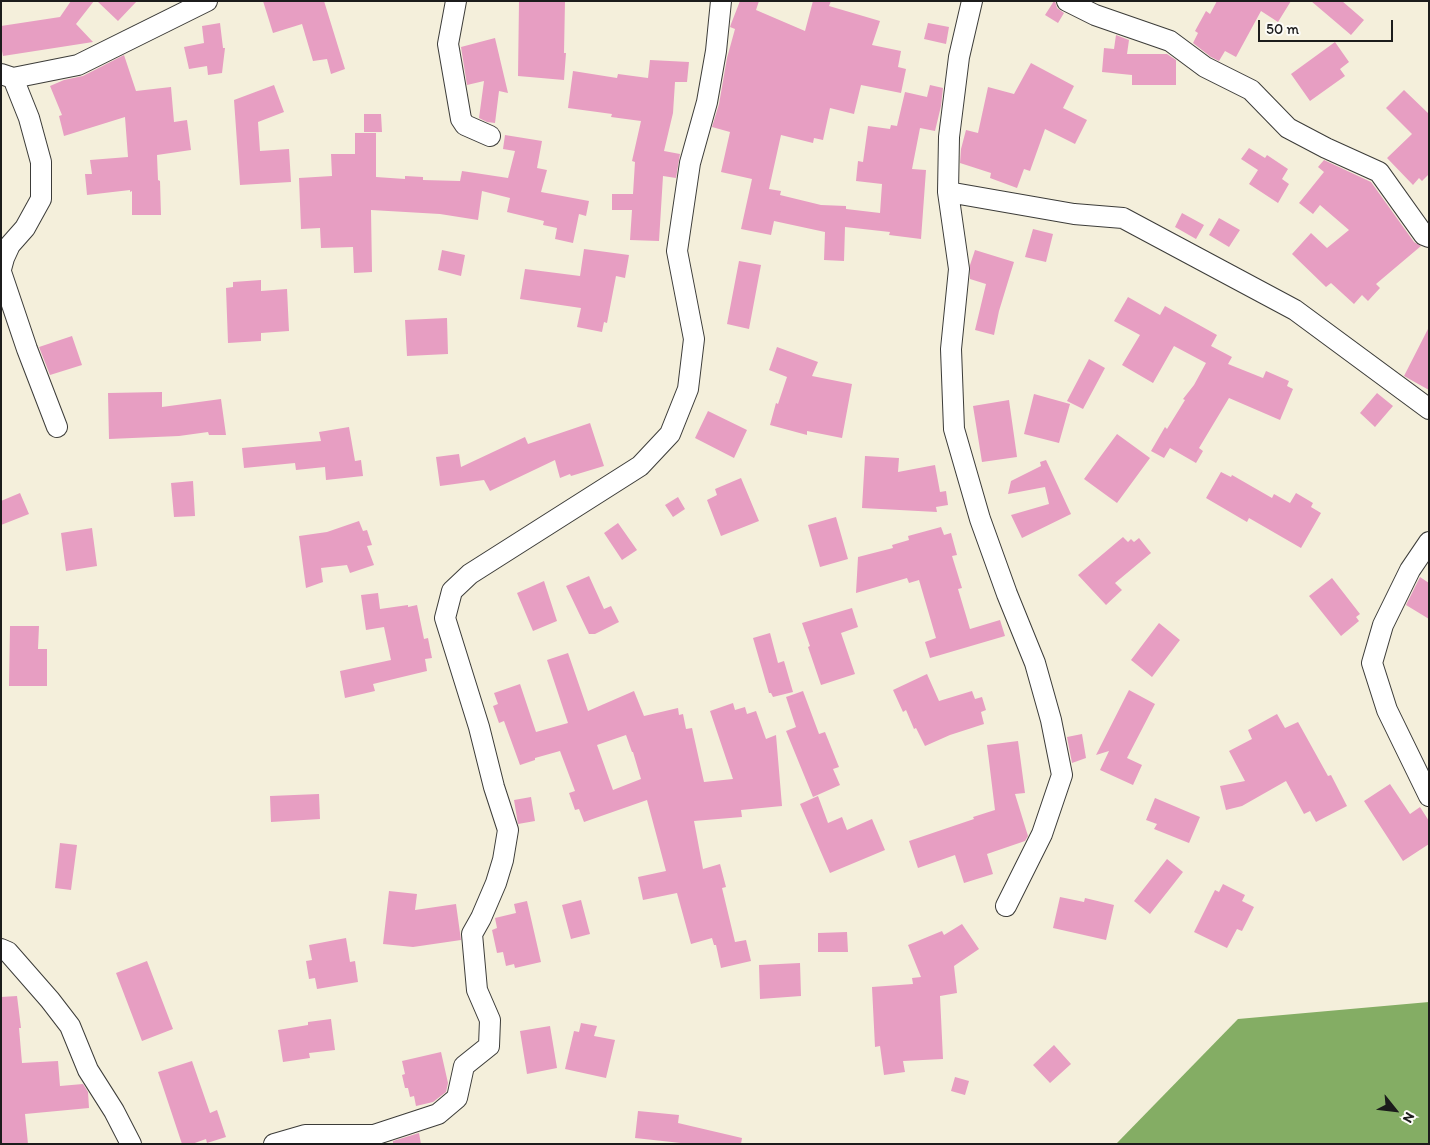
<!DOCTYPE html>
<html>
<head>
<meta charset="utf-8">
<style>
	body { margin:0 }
	#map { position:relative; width:1430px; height:1145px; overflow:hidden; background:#f4efdb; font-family:Itim,sans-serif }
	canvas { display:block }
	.frame { position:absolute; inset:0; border:2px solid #1c1c1c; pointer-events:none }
	.north { position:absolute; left:1370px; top:1085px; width:50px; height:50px; -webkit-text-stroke:4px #fdfcf7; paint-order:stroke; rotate:119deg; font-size:14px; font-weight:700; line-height:20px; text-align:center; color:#1c1c1c }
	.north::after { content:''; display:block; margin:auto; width:18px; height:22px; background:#1c1c1c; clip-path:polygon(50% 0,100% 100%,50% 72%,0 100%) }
	.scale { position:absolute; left:1258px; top:20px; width:135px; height:22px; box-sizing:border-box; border:2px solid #1c1c1c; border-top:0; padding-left:6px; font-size:15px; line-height:18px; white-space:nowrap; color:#1c1c1c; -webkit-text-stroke:4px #fdfcf7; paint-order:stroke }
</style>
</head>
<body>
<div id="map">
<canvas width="1430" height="1145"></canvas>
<div class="frame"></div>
<div class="north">N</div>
<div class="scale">50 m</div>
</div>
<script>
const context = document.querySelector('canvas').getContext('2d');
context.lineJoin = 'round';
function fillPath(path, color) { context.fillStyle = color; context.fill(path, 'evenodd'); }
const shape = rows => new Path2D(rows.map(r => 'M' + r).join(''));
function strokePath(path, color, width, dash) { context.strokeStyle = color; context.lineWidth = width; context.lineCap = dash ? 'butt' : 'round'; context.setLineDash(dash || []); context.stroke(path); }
const forest = shape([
	[1429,1002,1429,1144,1116,1144,1238,1019]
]);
const building = shape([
	[71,1,94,1,76,24,93,42,3,56,1,46,1,26,60,17],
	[97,1,137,1,118,21],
	[263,1,324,1,345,69,331,74,327,59,313,61,302,24,273,33],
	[519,1,565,1,564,53,566,53,564,80,518,76],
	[740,1,759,1,756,10,805,31,813,1,831,1,829,6,880,21,872,45,901,51,898,67,906,69,901,93,861,85,854,114,830,108,823,140,814,138,813,143,781,135,769,189,781,191,780,195,821,205,846,206,846,209,880,213,882,184,856,181,858,161,863,162,868,126,890,129,891,125,897,126,905,92,927,97,930,85,943,88,941,106,935,131,920,128,912,169,926,170,921,239,889,235,890,232,845,227,844,261,824,260,825,232,774,221,771,235,741,229,752,179,721,172,730,132,712,127,719,104,727,58,735,29,730,27,731,24],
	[1054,1,1055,1,1057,8,1064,13,1058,23,1045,15],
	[1217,1,1291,1,1278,22,1261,11,1236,57,1225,51,1219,61,1211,57,1193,43,1198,33,1195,31,1206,11,1210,14],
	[1311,1,1342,1,1364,20,1351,35],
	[220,23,223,48,225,48,222,73,208,75,207,66,189,69,184,47,204,43,202,26],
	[928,23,949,27,946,44,924,39],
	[1116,35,1129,40,1127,54,1167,54,1176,60,1176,85,1132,85,1132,75,1102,72,1104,48,1114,49],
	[495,38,508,93,499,91,495,123,487,122,479,118,484,81,467,85,461,47],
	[1335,42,1349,62,1340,69,1345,76,1310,101,1291,74],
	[124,55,136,91,171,87,174,122,187,120,191,150,157,155,158,180,160,181,161,215,132,215,132,191,130,192,130,190,87,195,85,174,92,174,90,160,128,157,125,117,64,136,59,116,62,115,50,86,64,80,83,76],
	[650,60,689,62,687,82,675,82,673,113,664,151,680,154,676,178,663,176,659,241,630,240,632,210,612,210,612,194,633,194,635,162,632,161,641,121,611,117,612,114,568,108,573,71,617,78,618,74,648,78],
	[1031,63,1074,86,1063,108,1087,120,1075,144,1045,129,1030,171,1024,169,1017,188,990,178,991,173,960,163,961,149,966,130,978,133,988,87,1014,94],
	[274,85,284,112,258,122,260,151,289,149,291,182,240,185,234,100],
	[1404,90,1429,114,1429,174,1422,181,1419,178,1413,185,1387,158,1412,134,1386,108],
	[364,114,381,114,382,132,364,132],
	[355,133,376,133,376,177,405,179,405,176,423,177,423,180,460,181,462,171,508,178,515,151,503,149,505,135,542,141,537,168,547,170,541,192,589,201,586,216,579,214,573,243,555,239,557,228,543,225,544,221,507,212,510,198,482,191,478,220,440,214,371,210,372,272,354,273,353,247,321,248,320,228,301,229,299,178,332,176,331,154,355,154],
	[1249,148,1265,158,1267,155,1288,169,1282,179,1289,184,1278,203,1249,184,1258,170,1241,159],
	[1324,160,1371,182,1414,242,1421,246,1376,284,1380,288,1368,301,1362,295,1354,304,1331,283,1326,287,1292,254,1311,233,1327,248,1349,230,1320,205,1313,214,1299,203,1324,172,1318,167],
	[1182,213,1204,225,1196,239,1175,227],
	[1219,218,1240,230,1229,247,1209,235],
	[1033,229,1053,234,1046,262,1025,257],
	[584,249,629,255,625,278,616,276,607,323,604,322,602,332,577,327,581,308,520,299,525,269,580,276],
	[442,250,465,255,461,276,438,270],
	[975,250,1014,262,999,311,994,335,975,330,986,284,970,279,970,265],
	[739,261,761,265,749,329,727,324],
	[261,280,261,291,287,289,289,331,261,333,261,341,228,343,226,288,233,287,233,282],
	[1128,297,1160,315,1165,306,1217,335,1211,346,1232,357,1228,364,1263,378,1266,371,1289,381,1287,386,1293,389,1280,420,1229,398,1199,448,1203,451,1196,463,1170,448,1164,458,1151,451,1165,427,1167,429,1185,400,1183,399,1194,385,1206,363,1174,346,1153,383,1122,365,1140,335,1114,321],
	[447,318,448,354,407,356,405,320],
	[1429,327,1429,390,1404,376],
	[72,336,82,365,50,375,39,347],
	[777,347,818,362,812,376,852,384,842,438,807,431,807,435,770,425,776,403,778,404,787,377,769,370],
	[1089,359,1105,368,1083,409,1067,401],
	[162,392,162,407,221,399,226,435,209,435,208,432,179,436,109,439,108,393],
	[1377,393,1393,406,1375,427,1360,413],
	[1034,394,1070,404,1059,443,1024,434],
	[1009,400,1017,457,982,462,973,406],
	[708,411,747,430,734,458,695,438],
	[590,423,604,466,571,476,570,474,560,478,555,460,490,491,484,480,440,486,436,457,459,454,461,467,525,437,528,444],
	[349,427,355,461,361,460,363,476,326,480,325,467,296,470,295,463,244,468,242,448,321,441,319,432],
	[1117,434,1150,458,1117,503,1084,479],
	[865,456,899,458,898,472,935,465,940,492,946,491,948,505,936,507,937,512,862,508],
	[1046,460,1071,514,1022,538,1011,515,1049,504,1045,487,1008,494,1011,481,1041,466,1040,462],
	[1221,472,1231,477,1232,475,1272,498,1274,494,1290,503,1296,493,1313,503,1311,507,1321,513,1301,548,1249,518,1247,522,1206,498],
	[741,478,759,521,721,536,707,500,717,495,715,489],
	[193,481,195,516,174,517,171,483],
	[20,493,29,514,1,525,1,501],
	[678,497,685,509,673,517,665,505],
	[836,517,848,559,820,567,808,525],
	[359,521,363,531,367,530,372,545,367,546,374,565,350,573,347,565,321,568,323,582,306,588,299,536,327,532],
	[618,523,637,550,622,560,604,533],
	[941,527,944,535,951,533,957,555,952,556,962,588,958,589,970,629,1000,620,1005,636,930,658,925,642,936,638,919,580,909,583,907,578,856,593,858,557,893,548,892,545,909,540,908,536],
	[92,528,97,566,66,571,61,533],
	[1123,537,1128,542,1131,539,1134,542,1139,538,1151,553,1115,583,1122,590,1106,605,1078,575],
	[589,576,604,609,611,606,619,622,595,634,589,634,566,586],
	[1420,577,1429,583,1429,619,1406,605],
	[1332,578,1360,614,1356,617,1359,621,1341,636,1309,596],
	[544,581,557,621,533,631,517,593],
	[378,593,380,609,408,605,408,607,417,605,424,639,428,638,432,658,425,659,427,671,373,684,375,691,345,698,340,671,391,660,384,627,366,630,361,595],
	[852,608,858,627,841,633,855,674,821,685,808,647,810,646,802,623],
	[1159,623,1180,640,1152,677,1131,660],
	[10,626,39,626,38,649,47,649,47,686,9,686],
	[770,633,778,663,784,661,793,692,773,697,771,693,769,693,753,638],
	[568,653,588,711,634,691,644,716,678,708,679,715,683,714,686,729,692,728,704,782,733,779,710,711,733,703,735,710,745,707,747,714,756,711,766,739,776,735,782,806,741,810,742,817,694,821,703,869,720,864,726,887,722,888,735,942,746,940,751,961,721,968,716,945,714,945,712,938,691,944,677,893,643,900,638,877,666,871,647,800,584,822,579,809,575,810,569,793,575,791,560,751,535,758,535,760,520,765,504,721,499,723,493,706,498,704,494,693,520,684,536,732,568,723,547,660],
	[626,735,632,752,633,752,641,779,613,790,597,745],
	[927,674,939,701,972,691,975,699,982,697,986,710,981,712,984,724,950,735,925,746,916,728,914,729,906,710,903,712,893,690],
	[1129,690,1155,704,1127,758,1142,765,1133,785,1100,770,1109,751,1096,755],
	[803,691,819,734,825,732,839,767,833,769,840,785,813,797,786,731,796,727,786,697],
	[1277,714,1285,728,1298,722,1328,776,1331,775,1347,806,1316,822,1310,811,1304,814,1286,781,1242,806,1226,810,1220,786,1245,781,1229,751,1252,739,1248,730],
	[1082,734,1086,758,1072,763,1067,737],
	[1018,741,1025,793,1015,794,1028,836,1025,841,987,854,993,874,964,883,955,855,918,868,909,841,974,819,973,817,995,810,987,745],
	[1390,784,1410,814,1420,807,1429,821,1429,844,1403,861,1364,801],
	[319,794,320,819,271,822,270,796],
	[818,796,828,823,842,817,847,830,872,819,885,850,830,873,800,804],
	[531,797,535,821,518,824,514,800],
	[1155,798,1200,817,1189,843,1154,829,1157,824,1146,820],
	[60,843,77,845,71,890,55,888],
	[1167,859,1183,872,1150,914,1134,901],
	[1223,884,1245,895,1242,901,1254,907,1242,931,1237,929,1227,948,1194,932,1215,890,1219,892],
	[389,891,417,894,415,910,456,904,461,940,413,947,383,944],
	[1060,897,1084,902,1085,898,1114,905,1106,940,1053,928],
	[581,900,590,934,571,939,562,905],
	[527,901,541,962,515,968,514,964,506,966,503,952,497,953,492,930,497,928,495,918,516,913,514,904],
	[962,924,979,949,954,966,957,993,940,996,943,1059,903,1061,905,1072,884,1075,880,1046,875,1047,872,987,913,984,912,978,921,977,908,945,942,931,944,935],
	[847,932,848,952,818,952,818,933],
	[346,938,350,962,355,961,358,982,317,989,315,978,309,979,306,961,312,960,309,945],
	[147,961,173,1029,142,1041,116,973],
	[800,963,801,996,760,999,759,965],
	[17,996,21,1028,19,1028,22,1063,58,1061,60,1086,83,1084,88,1092,89,1108,25,1114,28,1144,1,1144,1,997],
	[331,1019,335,1050,309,1053,310,1058,283,1062,278,1030,308,1025,308,1022],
	[581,1023,597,1026,594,1036,615,1040,606,1078,565,1069,574,1031,579,1032],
	[550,1026,557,1068,527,1074,520,1031],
	[1054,1045,1071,1064,1050,1083,1033,1065],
	[441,1052,448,1083,446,1092,433,1102,416,1106,414,1096,410,1097,408,1088,405,1088,402,1075,405,1074,402,1061],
	[192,1061,210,1113,217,1110,226,1137,207,1143,206,1139,192,1144,182,1144,158,1072],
	[955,1077,969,1081,965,1095,951,1091],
	[638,1111,679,1115,678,1123,742,1138,741,1144,690,1144,635,1138],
	[419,1133,421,1144,393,1144,393,1141]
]);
const minor = shape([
	[456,1,448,44,461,119,465,125,490,136],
	[972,1,959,57,949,137,948,192,959,269,951,349,954,429,980,519,1007,594,1035,663,1051,720,1062,775,1042,834,1006,906],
	[1067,1,1095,15,1170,41,1205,67,1251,90,1288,128,1326,148,1379,172,1424,235,1429,237],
	[1,74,13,78,78,65,207,1],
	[948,192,1074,214,1123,218,1295,310,1429,409],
	[1,269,4,258,10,245,25,228,41,199,41,162,29,118,13,78],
	[1,272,27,349,57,427],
	[1429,542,1410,570,1383,625,1372,663,1387,710,1429,796],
	[1,949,8,952,50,1000,70,1026,88,1070,114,1111,131,1144],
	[274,1144,305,1135,374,1135,438,1114,457,1098,464,1066,489,1046,490,1020,477,990,472,934,481,918,496,883,503,860,508,830,494,787,479,727,445,618,452,591,470,574,640,466,670,434,688,389,694,339,677,251,690,163,707,102,716,51,721,1]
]);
fillPath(forest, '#84ad64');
fillPath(building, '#e79ec2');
strokePath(minor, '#3c3c39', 22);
strokePath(minor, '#fff', 20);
</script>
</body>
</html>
